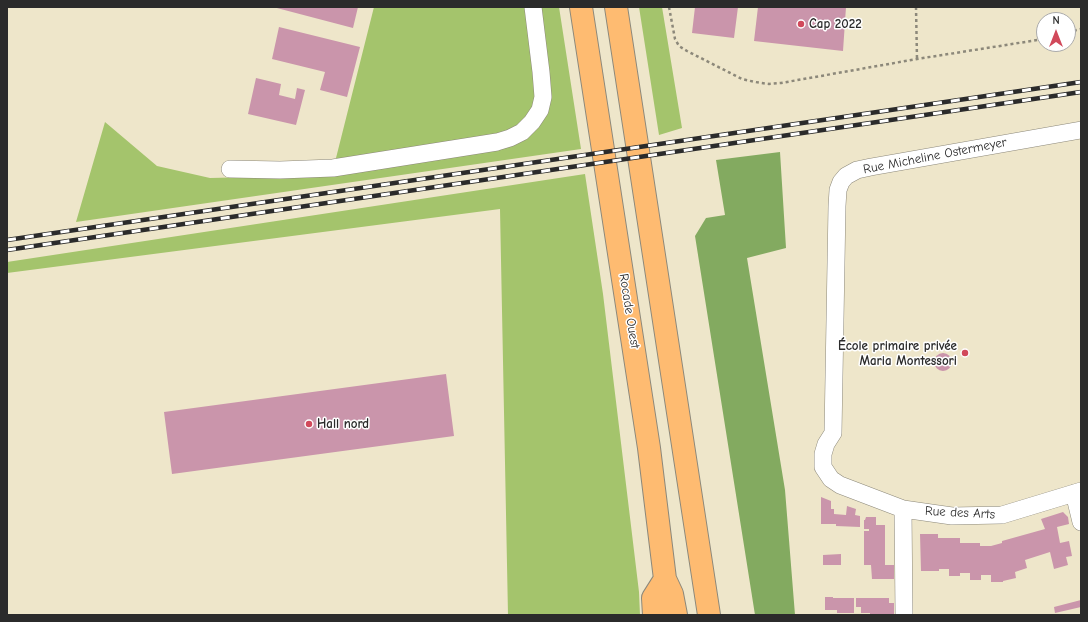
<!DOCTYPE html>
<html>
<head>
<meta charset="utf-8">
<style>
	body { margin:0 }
	#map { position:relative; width:1088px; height:622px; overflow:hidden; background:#eee6ca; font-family:"Comic Neue",sans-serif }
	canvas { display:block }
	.frame { position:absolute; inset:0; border:8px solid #2b2b2b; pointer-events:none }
	.north { position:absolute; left:1036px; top:12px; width:40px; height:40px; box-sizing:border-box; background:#fff; border:1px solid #aaa; border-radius:50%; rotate:0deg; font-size:11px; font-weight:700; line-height:16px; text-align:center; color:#2b2b2b }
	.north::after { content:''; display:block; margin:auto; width:14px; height:18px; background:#d1495b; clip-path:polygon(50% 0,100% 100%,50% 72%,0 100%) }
</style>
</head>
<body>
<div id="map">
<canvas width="1088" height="622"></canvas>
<div class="frame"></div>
<div class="north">N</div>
</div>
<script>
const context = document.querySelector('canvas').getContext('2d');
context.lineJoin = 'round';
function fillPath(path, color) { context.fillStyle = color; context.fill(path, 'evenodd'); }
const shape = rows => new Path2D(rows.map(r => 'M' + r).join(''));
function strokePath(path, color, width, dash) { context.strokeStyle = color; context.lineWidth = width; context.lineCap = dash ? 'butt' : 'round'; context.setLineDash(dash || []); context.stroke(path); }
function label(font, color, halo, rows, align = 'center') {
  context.font = font + ' "Comic Neue",sans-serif'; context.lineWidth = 3; context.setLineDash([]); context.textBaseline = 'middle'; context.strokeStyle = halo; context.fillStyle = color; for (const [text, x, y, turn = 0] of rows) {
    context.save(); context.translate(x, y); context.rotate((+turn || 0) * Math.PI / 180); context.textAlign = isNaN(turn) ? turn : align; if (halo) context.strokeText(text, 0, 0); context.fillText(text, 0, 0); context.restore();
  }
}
const green = shape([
	[374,7,559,7,581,149,76,222,105,122,157,166,210,178,338,175,336,158],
	[639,7,662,7,682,128,659,135],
	[585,174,603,294,639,592,640,615,508,615,500,209,7,273,7,262]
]);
const forest = shape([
	[780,152,786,248,747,258,785,490,795,615,755,615,695,236,706,218,725,215,716,160]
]);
const building = shape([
	[273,7,358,7,353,28],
	[695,7,738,7,734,38,692,33],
	[758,7,846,7,843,51,754,41],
	[279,27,360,47,347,97,320,90,325,72,272,59],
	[256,78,281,84,279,95,295,99,297,88,305,90,296,125,248,114],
	'934 362a9 9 0 1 1 18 0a9 9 0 1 1-18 0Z',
	[446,374,454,436,172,474,164,412],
	[821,497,831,501,831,509,834,509,834,514,846,515,847,506,856,509,855,515,860,516,860,527,836,526,836,524,821,524],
	[1063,512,1068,517,1069,524,1057,527,1060,543,1069,541,1072,556,1066,557,1068,565,1054,569,1050,552,1025,560,1027,568,1015,572,1016,578,1003,581,1003,582,991,582,991,575,981,575,981,580,970,580,970,573,960,573,960,576,949,576,949,569,939,569,939,571,921,571,920,534,938,534,938,538,960,538,960,543,980,543,980,546,991,546,1002,543,1002,541,1045,529,1041,519],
	[866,517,876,517,876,525,885,525,885,565,894,565,894,579,872,579,871,565,864,565,864,531,869,531,869,529,864,529,864,520,865,520],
	[841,554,841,565,823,565,823,555],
	[825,597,833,597,833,598,854,598,854,613,837,613,837,610,825,610],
	[856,598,889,598,889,603,894,603,894,614,870,614,870,613,861,613,861,607,856,607],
	[1081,600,1081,607,1055,613,1054,607]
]);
const path = shape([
	[669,7,675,39,679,46,687,51,742,79,755,82,769,84,781,83,917,59,1044,39],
	[916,7,917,59],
	[1068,32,1081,29]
]);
const street = shape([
	[1081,130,871,167,857,170,846,176,841,182,838,190,837,206,833,433,826,444,823,454,823,467,831,479,840,485,903,509,952,516,1002,515,1081,491],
	[230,169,280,170,333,168,497,142,510,138,522,132,532,122,540,110,543,97,541,72,533,7],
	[1074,493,1081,522],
	[903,509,904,615]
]);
const highway = shape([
	[581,7,649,448,665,579,672,594,676,615],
	[616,7,709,615],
	[654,615,653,598,665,579]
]);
const rail = shape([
	[7,240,1081,82],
	[7,250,1081,92]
]);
const markers = [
	[801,24,4,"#d1495b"],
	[965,353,4,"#d1495b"],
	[309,424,4,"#d1495b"]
];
const poiNames = [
	["Cap 2022",809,24],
	["École primaire privée",957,346,"right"],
	["Maria Montessori",957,361,"right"],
	["Hall nord",317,424]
];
const streetNames = [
	["Rue Micheline Ostermeyer",935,156,-11],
	["Rocade Ouest",629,311,81],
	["Rue des Arts",960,513,3]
];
fillPath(green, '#a4c46c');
fillPath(forest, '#83aa60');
fillPath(building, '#ca95ab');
strokePath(street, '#8c887a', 18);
strokePath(highway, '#8c887a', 24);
strokePath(path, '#8c887a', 2.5, [3, 3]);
strokePath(street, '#fff', 17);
strokePath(highway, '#febb71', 22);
strokePath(rail, '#2b2b2b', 4.5);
strokePath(rail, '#fff', 3, [9]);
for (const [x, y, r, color] of markers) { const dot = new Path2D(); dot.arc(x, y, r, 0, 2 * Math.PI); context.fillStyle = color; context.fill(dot); strokePath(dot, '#fff', 1.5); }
label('bold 13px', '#2b2b2b', '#fff', poiNames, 'left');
label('13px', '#2b2b2b', '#fff', streetNames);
</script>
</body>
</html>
